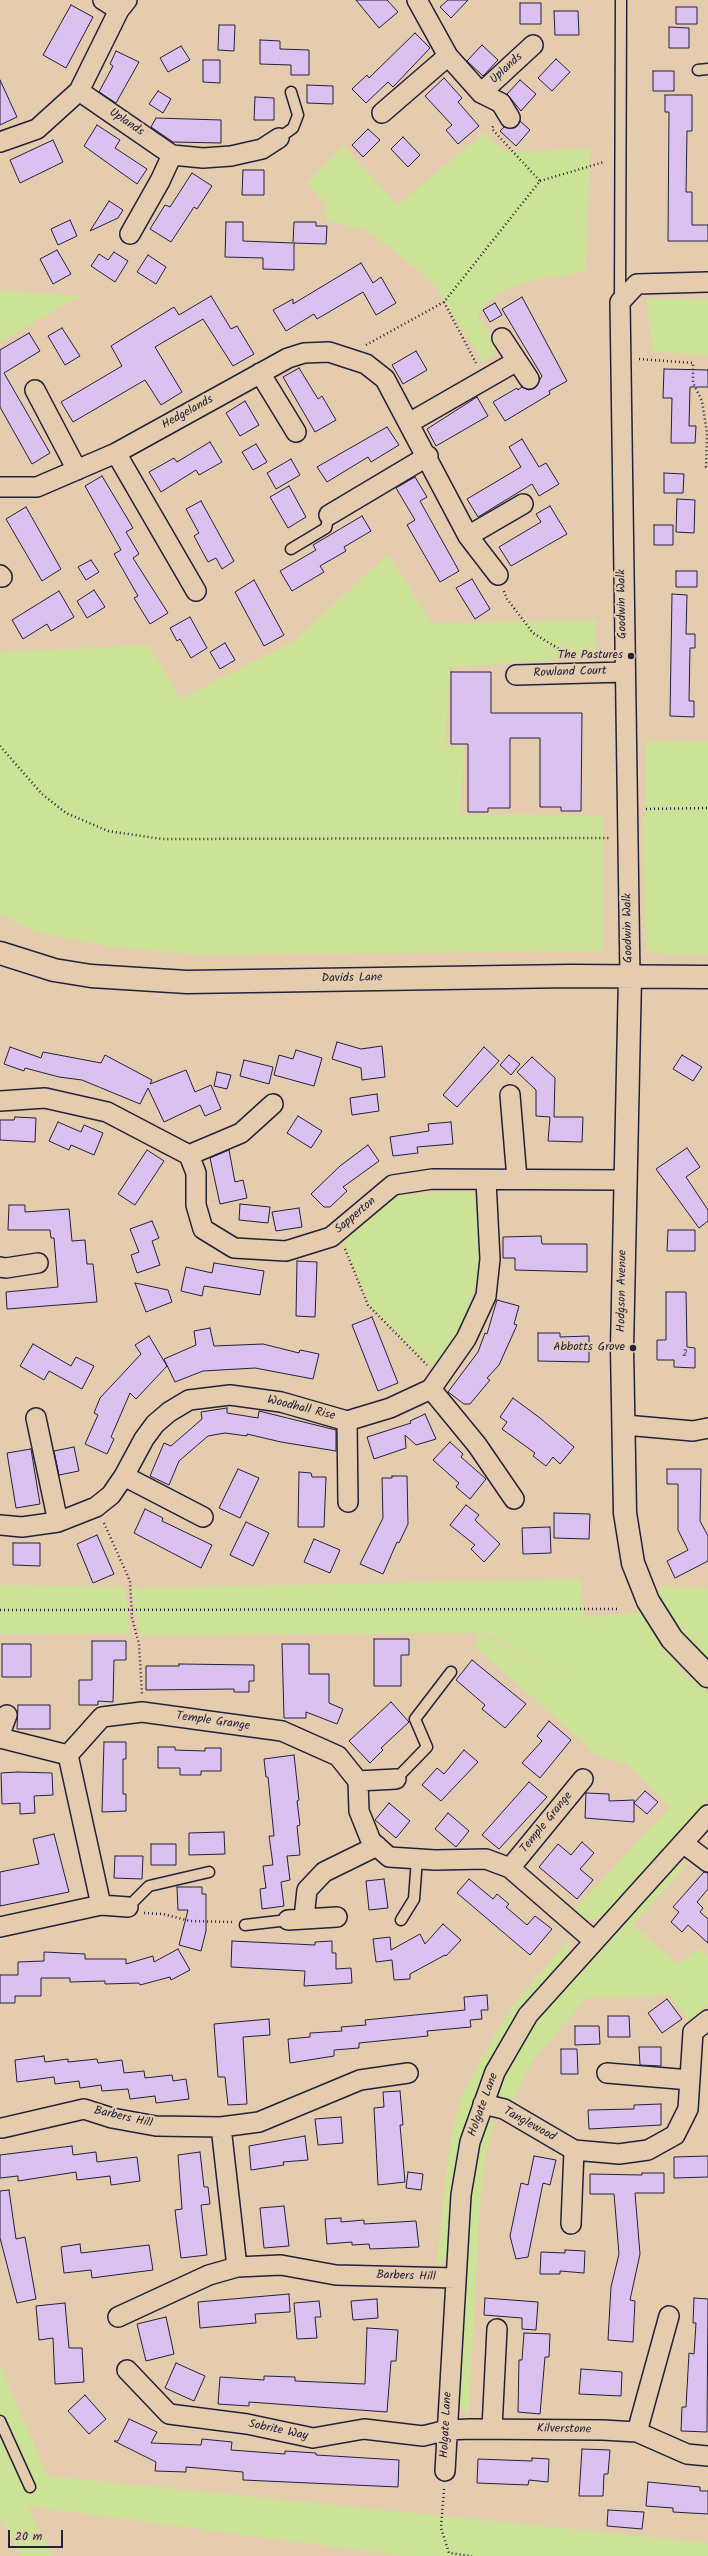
<!DOCTYPE html>
<html>
<head>
<meta charset="utf-8">
<style>
	body { margin:0 }
	#map { position:relative; width:708px; height:2556px; overflow:hidden; background:#e6ccae; font-family:Kalam,sans-serif }
	canvas { display:block }
	.scale { position:absolute; left:8px; top:2530px; width:55px; height:18px; box-sizing:border-box; border:2px solid #22223b; border-top:0; padding-left:5px; font-size:12px; line-height:14px; white-space:nowrap; color:#22223b; -webkit-text-stroke:3px #e6ccae; paint-order:stroke }
</style>
</head>
<body>
<div id="map">
<canvas width="708" height="2556"></canvas>
<div class="scale">20 m</div>
</div>
<script>
const context = document.querySelector('canvas').getContext('2d');
context.lineJoin = 'round';
function fillPath(path, color) { context.fillStyle = color; context.fill(path, 'evenodd'); }
const shape = rows => new Path2D(rows.map(r => 'M' + r).join(''));
function strokePath(path, color, width, dash) { context.strokeStyle = color; context.lineWidth = width; context.lineCap = dash ? 'butt' : 'round'; context.setLineDash(dash || []); context.stroke(path); }
function label(font, color, halo, rows, align = 'center') {
  context.font = font + ' Kalam,sans-serif'; context.lineWidth = 4; context.setLineDash([]); context.textBaseline = 'middle'; context.strokeStyle = halo; context.fillStyle = color; for (const [text, x, y, turn = 0] of rows) {
    context.save(); context.translate(x, y); context.rotate((+turn || 0) * Math.PI / 180); context.textAlign = isNaN(turn) ? turn : align; if (halo) context.strokeText(text, 0, 0); context.fillText(text, 0, 0); context.restore();
  }
}
const green = shape([
	[484,133,506,152,590,149,586,270,578,273,531,281,507,289,489,301,477,315,495,343,494,355,483,362,437,288,423,274,368,231,326,220,325,203,307,183,343,146,398,205],
	[0,290,80,296,0,342],
	[646,299,708,299,708,355,653,352],
	[388,554,432,623,596,620,595,657,450,668,445,746,464,747,461,814,603,815,603,951,204,955,111,947,35,932,0,914,0,652,149,645,180,699,293,642],
	[708,741,708,955,664,955,660,952,647,952,647,943,645,941,643,816,646,816,646,742],
	[470,1191,479,1202,481,1233,479,1273,459,1335,436,1371,369,1304,343,1240,392,1197,405,1194],
	[580,1579,585,1617,642,1612,660,1643,684,1673,708,1693,708,1799,612,1908,600,1918,588,1920,574,1910,670,1807,627,1764,600,1757,475,1647,479,1633,579,1682,484,1633,140,1635,131,1588],
	[0,1585,125,1587,130,1634,0,1634],
	[662,1586,708,1588,708,1665,653,1599],
	[688,1863,633,1925,678,1964,698,1949,708,1955,708,2005,689,2021,670,1996,587,1998,532,2061,510,2105,503,2100,498,2092,498,2085,517,2048,549,2006,675,1867],
	[569,1939,568,1951,563,1961,521,2010,488,2067,462,2140,448,2254,443,2263,437,2264,446,2171,452,2132,462,2096,493,2038,514,2005],
	[495,2117,487,2148,480,2201,469,2412,466,2415,456,2401,466,2225,475,2155,485,2124],
	[0,2364,47,2476,708,2543,708,2556,403,2556,26,2506,54,2556,22,2556,0,2518]
]);
const building = shape([
	[356,0,387,0,398,12,379,28,356,0],
	[448,0,468,0,451,18,440,7,448,0],
	[520,3,541,3,541,24,520,24,520,3],
	[71,5,93,17,66,68,43,55,71,5],
	[676,7,697,7,697,24,676,24,676,7],
	[554,11,578,11,579,35,555,35,554,11],
	[219,25,235,25,234,51,218,50,219,25],
	[669,27,689,28,689,48,669,48,669,27],
	[415,33,430,48,393,87,388,82,366,103,352,89,367,75,369,78,415,33],
	[260,40,280,41,280,49,309,50,309,75,291,75,291,65,260,64,260,40],
	[482,45,498,60,483,76,467,61,482,45],
	[181,46,190,60,168,72,160,58,181,46],
	[116,51,139,62,116,103,99,92,113,66,110,64,116,51],
	[556,59,570,72,552,91,538,78,556,59],
	[203,60,220,60,220,83,203,82,203,60],
	[653,71,674,71,674,91,653,91,653,71],
	[444,78,462,98,458,102,479,126,458,144,446,130,452,125,425,96,444,78],
	[0,80,17,117,0,125,0,80],
	[520,80,536,94,521,111,507,94,520,80],
	[307,85,333,86,333,104,307,103,307,85],
	[158,91,171,99,163,113,149,104,158,91],
	[665,95,692,95,692,131,687,131,686,192,692,192,692,225,708,225,708,241,668,241,669,112,665,112,665,95],
	[255,97,274,98,274,120,254,120,255,97],
	[156,118,221,120,221,143,173,142,151,127,156,118],
	[520,121,530,130,516,146,500,131,504,127,515,128,520,121],
	[97,125,120,140,115,148,147,169,137,184,84,146,97,125],
	[368,129,380,140,363,157,352,145,368,129],
	[403,137,420,155,408,167,391,149,403,137],
	[53,140,63,162,20,183,10,160,53,140],
	[243,170,264,170,264,195,242,195,243,170],
	[192,173,212,186,197,209,194,207,171,242,150,229,165,205,170,207,192,173],
	[109,201,123,210,118,218,90,231,109,201],
	[70,220,77,236,58,245,51,229,70,220],
	[226,222,243,222,243,241,293,243,294,222,316,222,316,226,327,226,326,244,294,243,294,270,263,269,263,258,225,257,226,222],
	[57,250,71,274,53,284,40,259,57,250],
	[114,252,128,261,115,282,91,266,99,254,108,260,114,252],
	[148,255,166,267,156,284,137,272,148,255],
	[361,263,373,283,381,277,396,303,376,315,363,292,317,319,314,314,286,331,273,310,293,299,293,304,361,263],
	[211,296,231,329,237,326,254,354,233,366,203,319,155,347,182,392,161,405,145,380,73,422,61,402,122,366,111,346,174,307,179,315,211,296],
	[522,297,567,381,549,391,550,394,505,421,493,402,517,388,518,390,522,387,529,390,535,388,542,376,502,309,522,297],
	[495,303,502,315,490,322,483,310,495,303],
	[62,328,80,356,65,365,48,336,62,328],
	[29,333,40,351,4,373,50,453,32,464,0,407,0,350,29,333],
	[416,351,427,370,403,384,392,365,416,351],
	[299,368,318,399,322,396,336,420,315,432,283,377,299,368],
	[664,369,708,370,708,387,690,387,689,426,696,426,695,443,671,443,672,398,663,398,664,369],
	[477,397,488,416,436,446,427,429,477,397],
	[245,401,259,425,240,436,226,413,245,401],
	[387,427,399,445,371,462,368,457,327,482,317,467,387,427],
	[522,439,539,467,546,463,559,484,539,496,532,484,478,517,467,499,521,467,509,447,522,439],
	[210,442,222,462,199,475,196,470,161,492,149,472,174,458,177,462,210,442],
	[256,444,267,462,253,470,242,452,256,444],
	[291,459,300,475,276,489,267,473,291,459],
	[664,473,684,474,683,493,664,493,664,473],
	[102,476,133,528,126,532,139,554,133,558,168,613,150,624,134,598,138,596,114,554,121,550,85,486,102,476],
	[415,477,427,497,420,501,459,571,440,582,407,525,415,520,396,488,415,477],
	[289,486,306,517,288,528,270,497,289,486],
	[677,499,695,500,694,533,676,532,677,499],
	[201,501,234,561,222,569,216,558,208,562,194,536,199,533,186,509,201,501],
	[550,506,567,534,511,566,499,547,541,522,536,514,550,506],
	[26,507,61,569,42,581,6,519,26,507],
	[362,516,371,531,344,547,346,551,320,566,324,572,292,591,280,571,316,550,313,545,362,516],
	[654,525,673,525,673,545,654,545,654,525],
	[91,560,99,572,86,580,78,567,91,560],
	[676,571,697,571,697,587,676,587,676,571],
	[472,579,490,609,475,619,456,588,472,579],
	[254,580,284,635,264,646,235,592,254,580],
	[94,590,105,607,87,618,77,601,94,590],
	[59,591,74,617,51,631,47,624,23,639,12,620,59,591],
	[672,594,687,595,686,634,695,634,695,648,690,648,689,701,694,701,694,717,670,716,672,594],
	[190,617,207,648,191,658,180,639,177,641,170,628,190,617],
	[225,643,235,660,220,669,210,652,225,643],
	[451,672,491,672,491,713,582,713,581,811,561,811,561,807,540,807,540,738,510,738,510,808,488,808,488,812,468,812,468,744,451,744,451,672],
	[337,1042,361,1049,382,1046,385,1077,362,1080,361,1068,332,1059,337,1042],
	[10,1047,41,1058,43,1052,101,1063,105,1055,152,1080,150,1084,186,1070,195,1092,211,1085,221,1109,205,1116,200,1105,164,1122,148,1088,140,1104,82,1080,59,1077,25,1068,24,1071,4,1064,10,1047],
	[484,1047,499,1061,457,1107,443,1095,484,1047],
	[296,1050,322,1058,314,1086,274,1075,279,1055,293,1059,296,1050],
	[509,1055,520,1064,511,1075,500,1065,509,1055],
	[682,1055,702,1067,693,1081,673,1069,682,1055],
	[532,1057,555,1078,554,1117,583,1117,582,1142,548,1141,550,1117,536,1116,536,1090,517,1072,532,1057],
	[244,1060,273,1067,269,1084,240,1076,244,1060],
	[217,1072,231,1075,227,1089,214,1086,217,1072],
	[377,1094,379,1111,352,1115,350,1098,377,1094],
	[298,1116,322,1131,311,1148,287,1133,298,1116],
	[15,1117,36,1118,35,1142,0,1140,0,1120,14,1120,15,1117],
	[58,1122,81,1132,84,1125,103,1133,94,1155,71,1145,69,1150,49,1141,58,1122],
	[451,1122,453,1144,417,1147,418,1153,393,1156,390,1137,429,1131,428,1124,451,1122],
	[368,1145,379,1161,343,1187,347,1191,330,1207,324,1207,311,1194,340,1166,368,1145],
	[687,1148,700,1167,686,1177,708,1210,708,1221,699,1228,656,1169,687,1148],
	[147,1150,164,1161,135,1205,118,1194,147,1150],
	[229,1150,235,1182,243,1180,247,1198,220,1204,210,1158,229,1150],
	[240,1204,270,1207,268,1223,239,1220,240,1204],
	[9,1205,25,1205,25,1212,69,1209,72,1241,85,1240,87,1264,93,1264,97,1302,7,1309,6,1292,58,1287,54,1238,51,1238,50,1230,8,1230,9,1205],
	[299,1208,302,1227,276,1231,272,1212,299,1208],
	[152,1221,159,1238,152,1241,160,1265,137,1273,131,1255,139,1252,130,1229,152,1221],
	[668,1230,695,1230,695,1251,667,1251,668,1230],
	[541,1236,542,1244,587,1244,587,1272,515,1270,515,1258,503,1258,503,1237,541,1236],
	[297,1261,317,1262,315,1317,296,1316,297,1261],
	[214,1263,264,1271,260,1295,204,1286,202,1296,181,1291,186,1267,212,1273,214,1263],
	[135,1283,168,1290,172,1302,146,1312,135,1283],
	[666,1292,686,1292,687,1347,695,1348,695,1368,674,1367,674,1360,657,1360,657,1340,666,1340,666,1292],
	[497,1300,519,1306,514,1324,517,1325,499,1365,487,1378,490,1380,470,1404,464,1404,448,1392,478,1352,485,1333,487,1334,497,1300],
	[372,1317,398,1383,378,1391,352,1325,372,1317],
	[210,1328,214,1346,263,1344,299,1353,300,1350,319,1354,313,1379,255,1368,203,1371,175,1382,164,1359,196,1345,194,1331,210,1328],
	[538,1333,560,1333,560,1337,589,1336,589,1362,538,1361,538,1333],
	[149,1336,167,1366,136,1399,130,1393,111,1437,114,1439,107,1454,85,1444,98,1415,94,1413,100,1398,141,1354,135,1345,149,1336],
	[33,1344,71,1366,76,1357,94,1366,82,1389,49,1371,44,1380,20,1366,33,1344],
	[513,1398,540,1418,574,1447,560,1464,553,1457,546,1466,533,1456,535,1453,502,1429,507,1422,500,1417,513,1398],
	[227,1408,227,1413,258,1418,259,1411,336,1430,336,1451,281,1442,247,1434,247,1436,225,1433,208,1436,179,1461,169,1485,150,1476,164,1443,171,1446,202,1419,201,1412,227,1408],
	[425,1414,436,1439,416,1445,405,1435,406,1448,374,1459,367,1437,411,1423,410,1421,425,1414],
	[450,1442,463,1454,461,1457,486,1479,470,1499,456,1487,459,1483,433,1460,450,1442],
	[74,1447,79,1471,59,1475,54,1451,74,1447],
	[31,1449,40,1504,16,1508,7,1453,31,1449],
	[238,1469,259,1478,240,1518,219,1508,238,1469],
	[667,1469,701,1469,700,1521,708,1536,708,1561,675,1578,667,1561,688,1550,678,1530,678,1484,667,1484,667,1469],
	[299,1472,311,1473,312,1477,326,1477,324,1527,298,1527,299,1472],
	[392,1476,407,1476,408,1524,399,1543,397,1542,383,1574,360,1564,383,1518,382,1478,392,1478,392,1476],
	[466,1505,479,1515,475,1520,500,1544,484,1562,471,1549,475,1545,450,1525,466,1505],
	[145,1509,163,1518,162,1521,212,1545,201,1568,134,1533,145,1509],
	[554,1513,590,1514,589,1539,554,1538,554,1513],
	[246,1522,269,1533,253,1566,230,1555,246,1522],
	[550,1527,551,1553,523,1554,522,1528,550,1527],
	[97,1535,114,1574,93,1583,77,1544,97,1535],
	[314,1539,340,1550,330,1573,304,1562,314,1539],
	[13,1543,40,1543,40,1566,13,1565,13,1543],
	[374,1639,409,1639,409,1655,401,1655,401,1686,374,1686,374,1639],
	[92,1641,126,1641,126,1660,114,1660,113,1702,98,1701,98,1705,79,1705,79,1680,92,1680,92,1641],
	[2,1644,31,1644,31,1677,2,1677,2,1644],
	[282,1644,309,1644,309,1674,329,1674,329,1703,343,1709,337,1724,306,1712,306,1718,284,1718,282,1644],
	[472,1660,526,1704,505,1728,482,1709,485,1705,456,1680,472,1660],
	[179,1664,254,1665,254,1681,249,1681,249,1692,234,1692,234,1689,146,1690,146,1666,179,1666,179,1664],
	[391,1702,409,1722,381,1748,383,1750,370,1763,349,1741,391,1702],
	[18,1705,50,1705,50,1729,17,1729,18,1705],
	[549,1721,571,1740,540,1778,522,1763,542,1741,537,1736,549,1721],
	[104,1742,126,1742,126,1759,123,1759,123,1794,126,1794,126,1811,102,1812,104,1742],
	[158,1747,175,1747,175,1750,205,1751,205,1748,221,1748,221,1771,201,1771,201,1775,180,1775,180,1768,158,1768,158,1747],
	[464,1750,478,1762,441,1801,422,1785,437,1768,444,1774,464,1750],
	[294,1755,299,1800,297,1801,300,1825,297,1826,300,1855,287,1856,290,1880,281,1882,284,1906,262,1909,260,1889,266,1888,263,1866,273,1865,269,1836,274,1836,268,1777,266,1777,264,1759,294,1755],
	[18,1772,52,1773,53,1795,34,1796,35,1813,20,1814,20,1803,2,1804,1,1773,18,1772],
	[529,1782,547,1797,499,1849,482,1835,529,1782],
	[645,1791,658,1802,647,1814,634,1803,645,1791],
	[586,1793,609,1794,609,1801,634,1800,634,1822,585,1818,586,1793],
	[389,1803,410,1821,396,1838,375,1820,389,1803],
	[448,1813,469,1831,456,1847,435,1829,448,1813],
	[224,1832,225,1854,189,1855,189,1833,224,1832],
	[54,1834,69,1892,0,1906,0,1872,39,1864,33,1839,54,1834],
	[582,1842,594,1853,580,1869,593,1880,577,1899,539,1867,558,1844,571,1855,582,1842],
	[151,1844,176,1844,176,1865,151,1865,151,1844],
	[115,1856,143,1856,142,1879,114,1878,115,1856],
	[704,1872,708,1873,708,1889,697,1902,703,1908,700,1912,708,1919,708,1943,688,1925,682,1932,671,1922,679,1912,673,1907,704,1872],
	[384,1879,388,1908,369,1910,366,1881,384,1879],
	[469,1879,493,1899,497,1894,509,1904,506,1907,527,1925,535,1916,552,1929,530,1955,457,1893,469,1879],
	[177,1887,202,1887,202,1894,206,1894,206,1931,201,1951,179,1945,188,1910,178,1910,177,1887],
	[443,1924,461,1940,446,1956,445,1955,410,1974,410,1979,394,1980,392,1960,376,1962,373,1939,390,1937,391,1950,420,1934,425,1944,443,1924],
	[232,1941,315,1945,315,1942,332,1941,332,1953,336,1953,336,1969,351,1968,352,1983,304,1986,305,1971,231,1967,232,1941],
	[178,1949,190,1970,171,1980,170,1977,140,1985,139,1983,105,1984,105,1981,70,1982,70,1978,41,1978,41,1996,15,1996,15,2003,0,2003,0,1975,18,1975,18,1962,44,1961,44,1952,85,1954,85,1959,126,1959,126,1964,153,1956,154,1962,178,1949],
	[487,1995,488,2010,481,2010,482,2019,470,2020,471,2027,427,2031,428,2036,359,2043,359,2048,334,2050,334,2056,290,2063,288,2039,310,2037,310,2033,342,2031,341,2027,366,2025,365,2020,465,2010,464,1997,487,1995],
	[667,1999,682,2019,662,2033,648,2013,667,1999],
	[608,2016,629,2016,630,2037,608,2037,608,2016],
	[269,2019,270,2035,243,2037,247,2104,228,2105,225,2077,218,2077,214,2024,269,2019],
	[575,2026,599,2026,600,2044,575,2045,575,2026],
	[639,2047,661,2047,661,2066,640,2065,639,2047],
	[561,2049,577,2049,578,2074,561,2074,561,2049],
	[44,2056,45,2062,68,2059,68,2062,97,2059,98,2063,122,2060,124,2073,144,2071,145,2078,172,2075,173,2081,186,2079,189,2099,156,2103,155,2096,130,2099,128,2089,102,2091,101,2085,80,2088,79,2081,55,2084,54,2077,17,2082,15,2060,44,2056],
	[400,2091,403,2125,400,2125,405,2182,378,2185,374,2108,384,2107,383,2092,400,2091],
	[661,2104,661,2125,589,2129,588,2110,634,2109,634,2105,661,2104],
	[341,2117,343,2143,318,2145,315,2119,341,2117],
	[305,2136,308,2160,283,2162,284,2165,251,2170,249,2146,305,2136],
	[72,2146,73,2155,96,2152,97,2162,137,2157,140,2181,111,2185,110,2176,77,2180,76,2172,18,2181,18,2176,0,2178,0,2155,72,2146],
	[200,2152,204,2187,208,2187,210,2204,201,2205,207,2255,181,2258,175,2210,182,2209,178,2155,200,2152],
	[534,2156,556,2160,550,2185,543,2183,528,2257,516,2259,510,2236,521,2183,528,2185,534,2156],
	[708,2156,708,2177,674,2178,674,2157,708,2156],
	[408,2172,423,2174,421,2190,406,2188,408,2172],
	[642,2173,664,2173,664,2193,635,2193,640,2254,630,2300,635,2301,633,2342,608,2340,611,2287,619,2254,614,2194,590,2194,590,2174,642,2175,642,2173],
	[9,2190,16,2239,25,2237,36,2299,17,2303,0,2238,0,2191,9,2190],
	[284,2206,289,2246,264,2248,260,2208,284,2206],
	[341,2218,341,2222,364,2220,364,2224,416,2221,419,2247,370,2249,369,2244,352,2245,352,2242,327,2244,325,2219,341,2218],
	[80,2244,81,2253,149,2245,153,2270,92,2278,91,2270,64,2273,61,2247,80,2244],
	[565,2250,585,2251,584,2273,560,2271,560,2274,540,2274,541,2252,565,2253,565,2250],
	[289,2294,290,2312,255,2314,256,2323,200,2328,198,2302,289,2294],
	[485,2298,538,2302,536,2330,522,2329,522,2318,484,2315,485,2298],
	[694,2298,708,2299,707,2432,681,2431,682,2407,686,2407,689,2353,694,2354,696,2323,693,2323,694,2298],
	[377,2299,378,2318,353,2320,351,2301,377,2299],
	[319,2301,321,2317,315,2317,317,2338,297,2339,294,2303,319,2301],
	[65,2303,69,2348,82,2348,84,2382,55,2384,53,2338,39,2340,36,2306,65,2303],
	[166,2317,174,2354,146,2361,137,2324,166,2317],
	[367,2328,398,2330,396,2361,391,2361,387,2412,249,2402,249,2406,218,2404,220,2377,264,2380,264,2376,295,2377,295,2381,365,2384,367,2328],
	[524,2333,550,2334,549,2357,545,2357,540,2414,518,2412,519,2360,522,2360,524,2333],
	[176,2363,205,2376,194,2401,165,2388,176,2363],
	[581,2369,622,2372,621,2396,579,2394,581,2369],
	[85,2395,106,2419,89,2434,68,2411,85,2395],
	[129,2419,157,2432,151,2443,201,2445,202,2439,232,2442,231,2450,285,2454,285,2451,316,2453,316,2455,399,2460,398,2487,243,2480,243,2472,186,2467,186,2472,155,2471,156,2462,114,2441,118,2441,129,2419],
	[582,2449,610,2450,608,2474,604,2474,603,2496,579,2496,582,2449],
	[532,2458,549,2459,548,2482,529,2480,528,2485,477,2483,478,2459,532,2461,532,2458],
	[648,2482,700,2487,700,2491,708,2491,708,2514,673,2512,673,2508,646,2506,648,2482],
	[608,2510,644,2512,642,2529,607,2526,608,2510]
]);
const path = shape([
	[540,181,604,162],
	[444,302,476,363],
	[366,345,444,302,540,181,492,129,493,126],
	[639,359,693,363,693,383,702,401,707,433,706,467,708,468],
	[504,591,507,599,533,633,559,649,575,654],
	[0,746,42,794,66,813,108,831,162,839,610,838],
	[646,809,708,808],
	[345,1249,368,1305,427,1365],
	[104,1523,130,1581,132,1618,139,1644,142,1694],
	[0,1610,620,1609],
	[144,1913,163,1914,190,1921,232,1922],
	[444,2489,441,2528,449,2553,472,2556]
]);
const lane = shape([
	[698,70,708,69],
	[279,138,293,128,298,115,291,92],
	[620,300,621,0],
	[291,549,326,528,329,515],
	[396,1779,427,1747,415,1719,451,1672],
	[128,1907,149,1886,209,1872],
	[401,1920,414,1899,417,1859],
	[245,1925,288,1920],
	[0,2421,30,2487]
]);
const street = shape([
	[103,0,119,10],
	[417,0,448,56,481,93,501,103,510,118],
	[79,91,172,155,203,158,231,156,262,149,279,138],
	[481,93,533,45],
	[382,113,448,56],
	[0,142,37,129,79,91,119,10,127,0],
	[130,234,160,181,172,155],
	[502,338,529,379],
	[260,373,296,432],
	[35,390,77,470],
	[409,423,517,361],
	[116,453,196,591],
	[0,487,37,487,116,453,288,358,304,353,329,352,366,364,385,379,468,536,498,575],
	[329,515,428,456],
	[468,536,523,504],
	[0,575,2,577],
	[516,675,624,672],
	[630,977,620,302,637,284,708,282],
	[510,1095,517,1179],
	[0,1101,45,1098,107,1112,189,1155,196,1173,196,1205,203,1229,234,1248,286,1251,331,1237,393,1185,432,1179,624,1180],
	[189,1155,241,1133,273,1104],
	[0,1267,6,1268,38,1263],
	[431,1389,477,1445,514,1499],
	[36,1418,58,1522],
	[347,1421,348,1502],
	[625,1425,693,1431,708,1428],
	[124,1476,203,1517],
	[0,1525,22,1527,58,1522,96,1507,111,1495,124,1476,144,1439,155,1424,169,1412,189,1400,230,1395,281,1402,347,1421,390,1408,431,1389,466,1339,486,1296,490,1259,486,1181],
	[0,1734,7,1715],
	[0,1738,68,1755],
	[358,1781,396,1779],
	[683,1843,708,1862],
	[510,1868,583,1779],
	[101,1905,68,1755,102,1717,142,1712,282,1731,338,1756,358,1781,359,1811,371,1841,389,1857,435,1860,486,1859,510,1868,594,1941],
	[304,1918,307,1890,324,1872,377,1846],
	[288,1920,337,1917],
	[0,1927,101,1905,128,1907],
	[607,2073,690,2080],
	[483,2104,504,2109,574,2150,619,2154,648,2150,675,2135,688,2109,693,2032,708,2020],
	[221,2127,237,2267],
	[2,2128,84,2109,112,2118,156,2126,221,2127,259,2122,360,2080,408,2073],
	[571,2224,574,2150],
	[118,2317,209,2275,237,2267,281,2265,336,2275,455,2278],
	[127,2370,169,2414,247,2424,313,2438,364,2429,423,2436,447,2430,471,2429,603,2430,637,2432,687,2454,708,2456],
	[492,2428,497,2329],
	[637,2432,669,2316],
	[445,2471,461,2195,470,2142,495,2072,528,2015,708,1815]
]);
const secondary = shape([
	[0,953,54,970,91,976,187,982,570,976,708,977],
	[630,977,622,1348,625,1513,633,1563,648,1601,672,1639,708,1676]
]);
const markers = [
	[631,656,4,"#22223b"],
	[633,1348,4,"#22223b"]
];
const numberNames = [
	["2",685,1354]
];
const streetNames = [
	["Uplands",507,69,-43],
	["Uplands",126,123,34],
	["Hedgelands",188,413,-29],
	["Goodwin Walk",623,604,-91],
	["Rowland Court",570,673,-2],
	["Goodwin Walk",629,928,-91],
	["Davids Lane",352,979,-1],
	["Sapperton",356,1216,-40],
	["Hodgson Avenue",623,1291,-89],
	["Woodhall Rise",301,1409,14],
	["Temple Grange",213,1722,8],
	["Temple Grange",547,1823,-51],
	["Holgate Lane",484,2105,-70],
	["Barbers Hill",123,2118,13],
	["Tanglewood",529,2125,29],
	["Barbers Hill",406,2277,2],
	["Holgate Lane",447,2425,-87],
	["Kilverstone",564,2430,1],
	["Sobrite Way",278,2431,12]
];
const poiNames = [
	["The Pastures",623,656],
	["Abbotts Grove",625,1348]
];
fillPath(green, '#cce297');
fillPath(building, '#dbc1ef');
strokePath(building, '#22223b', 1);
strokePath(lane, '#22223b', 13);
strokePath(street, '#22223b', 22);
strokePath(secondary, '#22223b', 25);
strokePath(path, '#22223b', 2.5, [1, 3]);
strokePath(lane, '#e6ccae', 10);
strokePath(street, '#e6ccae', 19);
strokePath(secondary, '#e6ccae', 22);
for (const [x, y, r, color] of markers) { const dot = new Path2D(); dot.arc(x, y, r, 0, 2 * Math.PI); context.fillStyle = color; context.fill(dot); strokePath(dot, '#e6ccae', 1.5); }
label('10px', '#504a68', null, numberNames);
label('12px', '#22223b', '#e6ccae', streetNames);
label('12px', '#22223b', '#e6ccae', poiNames, 'right');
</script>
</body>
</html>
